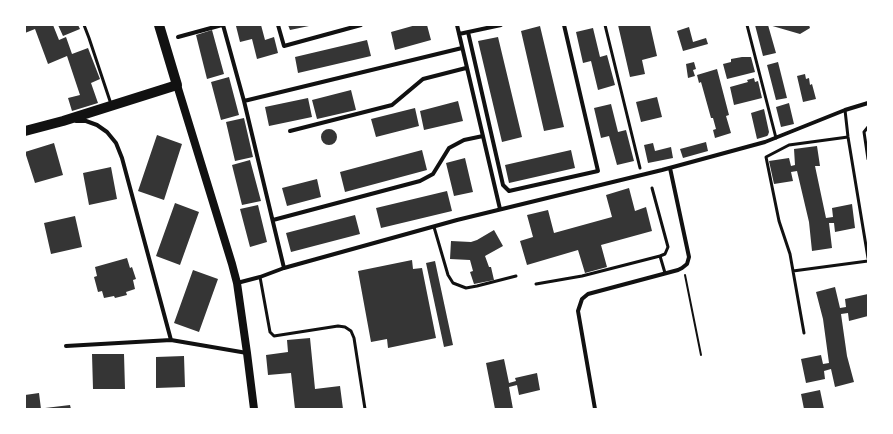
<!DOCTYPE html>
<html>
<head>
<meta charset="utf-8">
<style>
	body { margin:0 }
	#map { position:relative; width:893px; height:434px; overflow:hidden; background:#fff; font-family:Montserrat,sans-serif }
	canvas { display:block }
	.frame { position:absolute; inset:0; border:26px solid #fff; pointer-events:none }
</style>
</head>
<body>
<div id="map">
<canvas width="893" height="434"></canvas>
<div class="frame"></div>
</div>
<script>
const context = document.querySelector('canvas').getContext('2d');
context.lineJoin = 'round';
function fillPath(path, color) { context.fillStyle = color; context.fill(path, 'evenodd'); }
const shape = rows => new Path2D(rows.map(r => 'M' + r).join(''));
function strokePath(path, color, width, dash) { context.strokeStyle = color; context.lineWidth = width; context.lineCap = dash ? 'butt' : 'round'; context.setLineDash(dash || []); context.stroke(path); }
const building = shape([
	[25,25,33,25,33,26,36,25,53,25,59,40,66,37,72,54,88,48,100,79,91,83,98,103,72,111,68,98,80,95,67,56,48,64,35,29,25,33],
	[58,25,78,25,80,29,63,36],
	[240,25,261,25,265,40,274,37,278,53,257,59,252,39,240,42,236,26],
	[288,25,309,25,309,26,290,30],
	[416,25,427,25,431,40,395,50,391,32],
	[618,25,650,25,657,56,642,60,645,74,630,77],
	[755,25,768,25,776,53,763,56],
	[769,25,809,25,810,28,800,34],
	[540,26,564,127,544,131,521,31],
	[689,27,693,42,706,38,708,44,683,51,677,31],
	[593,28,600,57,607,55,615,85,598,90,591,61,583,63,576,32],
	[212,30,224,74,207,79,196,35],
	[498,37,522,137,502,142,478,41],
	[367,40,371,56,298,73,295,57],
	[742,57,751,57,755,72,727,79,723,64,731,62,731,59],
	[694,62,696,69,693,70,695,76,688,78,686,64],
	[778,62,787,98,776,100,767,65],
	[717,69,729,115,726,116,731,133,715,138,713,130,716,129,713,118,711,118,701,82,699,83,697,75],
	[805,74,806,79,809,78,810,85,812,84,816,99,803,102,797,76],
	[229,77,239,115,221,120,211,82],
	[754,78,755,82,758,81,762,98,734,105,730,87,748,82,747,80],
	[351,90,356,110,317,119,312,100],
	[657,97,662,117,641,122,636,102],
	[308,98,312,117,269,126,265,107],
	[458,101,463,121,424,130,420,111],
	[789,103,794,124,781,127,776,107],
	[611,104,618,132,626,130,634,161,617,165,609,136,601,138,594,108],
	[415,108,419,126,376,137,371,119],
	[764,109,769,132,768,135,767,136,757,139,751,113],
	[244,118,253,157,235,161,226,122],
	'321 137a8 8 0 1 1 16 0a8 8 0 1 1-16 0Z',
	[157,135,182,144,164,200,138,191],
	[706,142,708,151,683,158,680,149],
	[54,143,63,175,35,183,25,152],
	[653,143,655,151,671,147,673,158,648,163,644,145],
	[817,146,820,166,815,166,826,218,833,217,832,208,852,204,855,228,835,232,834,223,829,223,832,248,812,251,809,222,797,171,791,172,793,181,774,184,769,161,789,158,791,166,795,165,794,149],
	[422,150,427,170,345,192,340,172],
	[571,150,575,168,509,183,505,165],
	[465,158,473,192,454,196,446,163],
	[250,160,261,201,242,205,232,165],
	[111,167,117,199,89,205,83,173],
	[317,179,321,197,287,206,282,188],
	[629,188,635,211,646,207,652,231,601,245,607,267,585,273,578,250,527,265,520,241,533,237,527,215,548,210,554,233,612,217,606,195],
	[447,191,452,211,381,228,376,208],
	[175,203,199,212,180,265,156,256],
	[258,205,267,242,250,247,240,209],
	[355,215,360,234,291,252,286,233],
	[75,216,82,247,51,254,44,223],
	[494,230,503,246,485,256,489,267,491,267,494,280,474,284,470,272,473,271,470,260,450,259,451,241,471,242,477,240],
	[127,258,130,268,132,267,136,279,133,280,135,289,126,292,127,295,115,298,114,296,104,298,102,291,98,292,94,277,97,276,95,267],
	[412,260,413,269,422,268,436,338,388,348,387,339,371,342,358,271],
	[435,261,453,345,444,347,426,263],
	[193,270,218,279,199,332,174,323],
	[835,287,840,308,846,307,845,299,868,294,868,316,849,321,848,313,841,314,847,356,854,382,835,387,831,369,824,371,825,379,806,383,801,359,821,355,823,364,829,363,823,319,816,292],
	[310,338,315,389,340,386,343,409,295,409,291,373,268,375,266,355,288,352,287,340],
	[92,354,124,354,125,389,93,389],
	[184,356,185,387,156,388,156,357],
	[504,359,509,383,516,381,515,378,537,373,540,390,519,395,517,385,509,387,513,409,495,409,486,363],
	[820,390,824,409,804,409,801,394],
	[39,393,41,409,25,409,25,395],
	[70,405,71,409,45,409,45,408]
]);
const path = shape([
	[685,275,701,355]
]);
const service = shape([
	[84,25,89,38,111,104],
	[605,25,640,168],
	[747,25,776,138],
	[845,110,848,137,868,258],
	[868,127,864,132,868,159],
	[652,188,668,247,665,254,660,256,665,273],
	[434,227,448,275,453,283,466,288,477,286,516,276],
	[793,271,868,261],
	[260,277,270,332,274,336,338,326,345,327,351,331,354,338,365,409],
	[536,284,582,276,660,256],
	[804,333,790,254,779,221,766,157,789,145,848,137]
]);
const minor = shape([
	[223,25,244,101,284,268],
	[278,25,284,46,361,25],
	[457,25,500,209],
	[468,32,503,185,509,191,598,171,564,25],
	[459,34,501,25],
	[178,37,222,25],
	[244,101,462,48],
	[76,121,86,121,97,125,107,132,116,143,122,158,171,340],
	[290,131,392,105,423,79,466,68],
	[273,220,420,181,433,174,449,148,464,140,483,136],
	[237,283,260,277,284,268,457,220,662,170,765,142,845,110,868,103],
	[66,346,171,340,247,353],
	[595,409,578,311,582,299,588,294,678,270,682,268,687,264,689,257,670,168]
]);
const secondary = shape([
	[177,85,232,264,237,283,247,353,254,409]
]);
const primary = shape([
	[25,131,63,121,177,85,159,25]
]);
fillPath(building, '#353535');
strokePath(path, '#111', 2);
strokePath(service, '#111', 3);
strokePath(minor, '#111', 4);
strokePath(secondary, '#111', 8);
strokePath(primary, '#111', 10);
</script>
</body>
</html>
